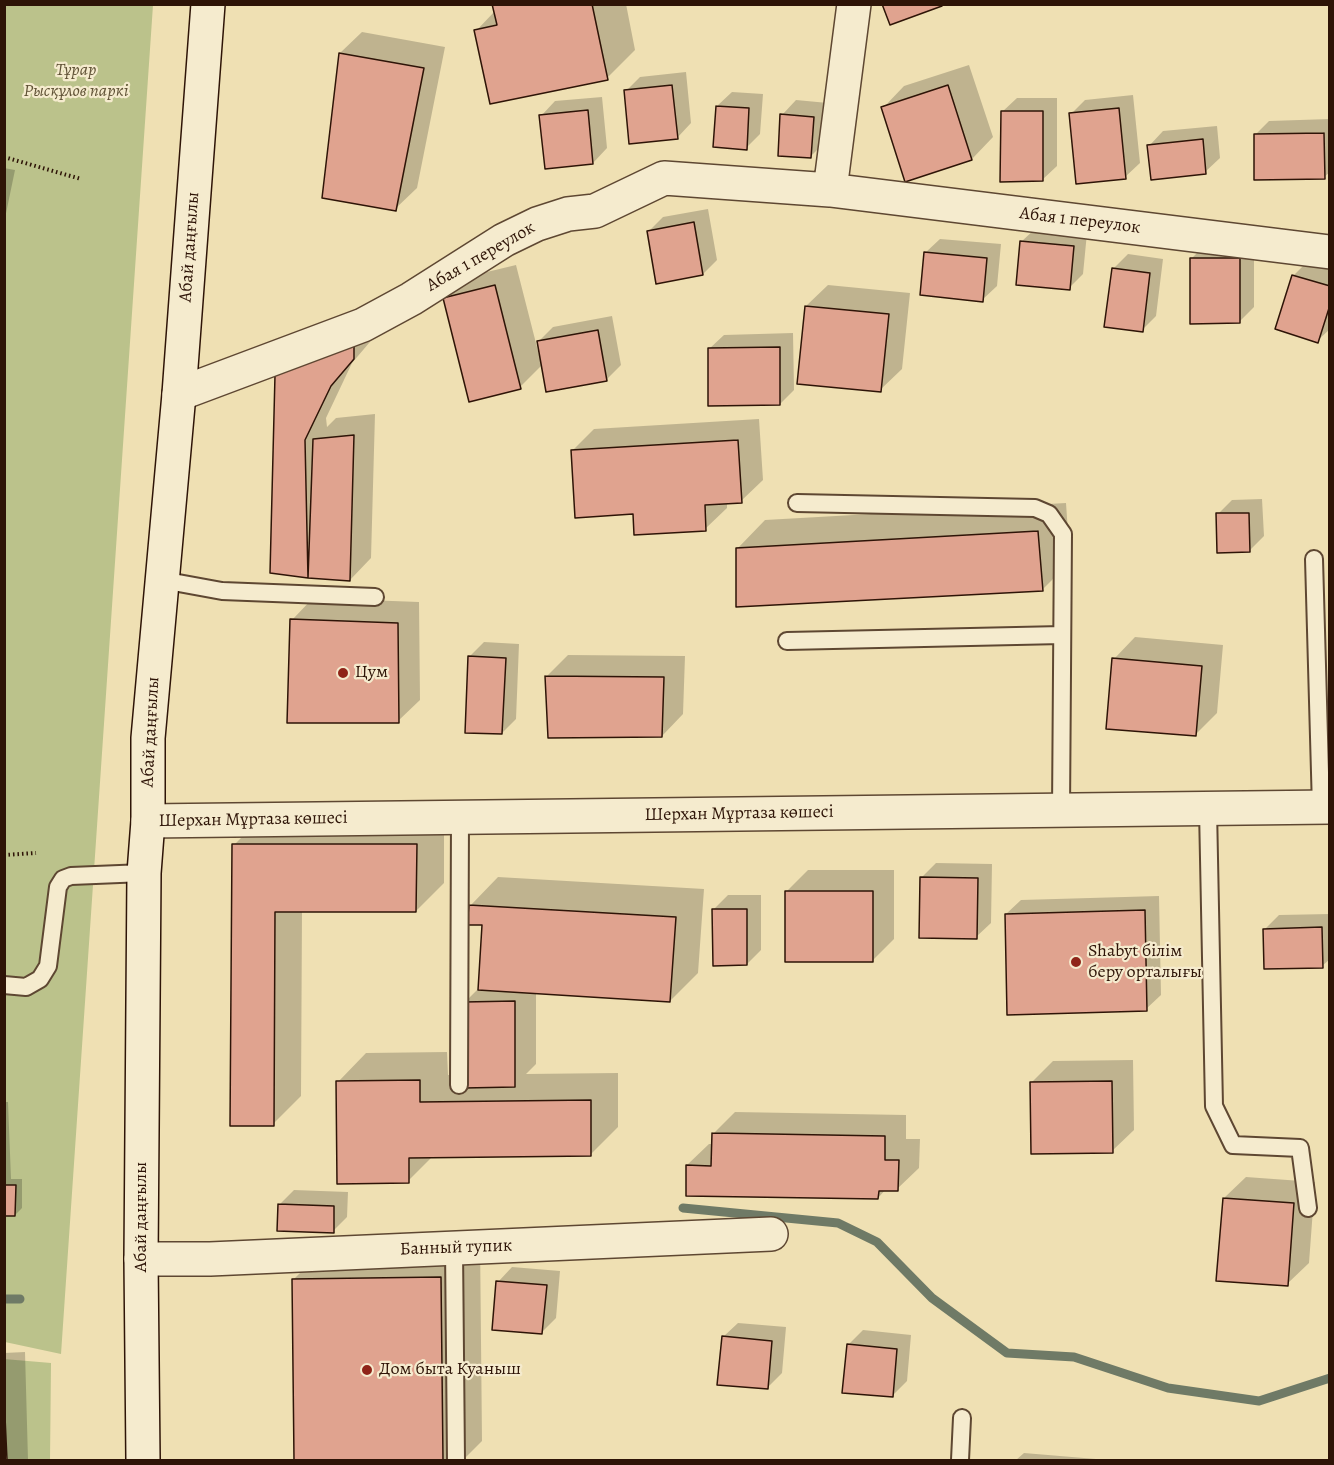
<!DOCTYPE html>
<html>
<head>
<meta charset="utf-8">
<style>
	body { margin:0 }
	#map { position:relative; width:1334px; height:1465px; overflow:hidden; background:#efe0b3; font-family:Alegreya,serif }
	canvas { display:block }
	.frame { position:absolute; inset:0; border:6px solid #2e1407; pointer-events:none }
</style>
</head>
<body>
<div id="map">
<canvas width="1334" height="1465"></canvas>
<div class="frame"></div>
</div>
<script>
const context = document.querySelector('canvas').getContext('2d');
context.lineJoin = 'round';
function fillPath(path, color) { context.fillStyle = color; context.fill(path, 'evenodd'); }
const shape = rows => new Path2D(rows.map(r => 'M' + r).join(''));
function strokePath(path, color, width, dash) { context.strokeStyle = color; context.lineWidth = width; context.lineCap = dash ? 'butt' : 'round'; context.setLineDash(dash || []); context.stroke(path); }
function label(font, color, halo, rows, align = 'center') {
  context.font = font + ' Alegreya,serif'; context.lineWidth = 4.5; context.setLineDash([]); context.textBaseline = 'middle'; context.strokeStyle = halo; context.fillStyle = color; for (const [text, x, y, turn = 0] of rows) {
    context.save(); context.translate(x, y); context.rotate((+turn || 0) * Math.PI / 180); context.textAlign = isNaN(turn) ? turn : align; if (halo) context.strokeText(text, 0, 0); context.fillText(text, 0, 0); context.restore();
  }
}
const green = shape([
	[5,5,153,5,61,1354,5,1342],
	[4,1359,51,1363,50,1460,5,1460]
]);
const shadow = shape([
	[494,4,626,4,635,50,607,78,476,31,495,11],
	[362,32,445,47,417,188,395,209,340,53],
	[969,65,993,137,972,159,883,108,904,86],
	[686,72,691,123,677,138,626,91,640,77],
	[732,92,763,94,760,134,746,148,717,106],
	[1133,95,1140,163,1125,177,1071,114,1085,100],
	[602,97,607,148,593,163,541,116,555,101],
	[1017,98,1057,98,1057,166,1042,180,1002,112],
	[796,100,828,103,825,142,811,156,782,115],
	[1330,119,1330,172,1324,177,1255,135,1269,121],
	[1217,126,1220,158,1205,172,1149,146,1163,131],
	[4,168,15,170,4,223],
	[708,209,717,260,703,274,648,232,663,217],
	[1036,228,1087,233,1083,274,1069,288,1021,242],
	[940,239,1001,244,997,286,982,300,925,253],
	[1206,244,1254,244,1254,307,1239,322,1191,259],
	[1128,254,1163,259,1156,316,1142,330,1113,269],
	[1308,261,1330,268,1330,329,1317,341,1277,328,1294,275],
	[516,265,539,355,541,355,539,341,553,327,612,316,621,365,607,379,548,390,543,364,520,387,445,299,466,277],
	[828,285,910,293,902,369,880,390,806,306],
	[793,333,794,390,780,404,709,349,724,335],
	[375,336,352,363,326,418,327,427,336,418,375,414,371,558,350,580,272,571,276,375],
	[759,419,763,480,741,501,727,502,727,508,705,529,634,513,572,451,594,429],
	[1262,499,1264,536,1249,551,1218,514,1232,500],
	[1066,503,1070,562,1042,590,737,549,765,520],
	[313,598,419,602,420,700,398,721,292,620],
	[1135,637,1223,645,1217,713,1195,735,1114,659],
	[484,642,519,644,516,719,502,733,469,657],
	[568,655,685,656,683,714,662,736,547,676],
	[262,817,444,817,444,883,416,911,302,911,301,1096,273,1124,234,845],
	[936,863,992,864,991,923,976,937,922,877],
	[808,870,894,870,894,939,872,961,786,892],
	[498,877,704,889,698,973,670,1001,536,992,536,1064,526,1074,618,1073,618,1127,590,1155,433,1156,408,1181,338,1082,366,1053,447,1052,448,1075,465,1074,465,1002,479,988,483,924,470,906],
	[728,895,761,895,761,950,747,964,713,910],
	[1159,896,1161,995,1146,1009,1006,914,1021,900],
	[1330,914,1330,959,1322,966,1265,929,1279,915],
	[1133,1060,1134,1130,1112,1151,1031,1083,1053,1061],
	[4,1102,8,1102,11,1179,22,1179,22,1208,15,1215,4,1215],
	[735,1112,906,1115,906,1139,920,1139,919,1168,897,1189,886,1189,878,1198,687,1165,709,1144,714,1144,714,1133],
	[1246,1177,1315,1182,1309,1263,1287,1284,1224,1198],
	[294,1190,348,1192,347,1217,333,1231,279,1205],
	[480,1238,482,1441,463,1460,295,1460,293,1280,333,1240],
	[512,1267,560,1271,556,1318,542,1332,498,1282],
	[738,1323,786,1327,782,1373,767,1388,723,1337],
	[863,1330,911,1335,907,1381,892,1396,848,1345],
	[25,1352,28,1460,4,1460,4,1353],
	[1024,1453,1108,1460,1016,1460]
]);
const stream = shape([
	[683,1208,838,1223,877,1242,932,1298,1007,1353,1074,1357,1168,1388,1259,1401,1330,1378],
	[4,1299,20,1299]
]);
const building = shape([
	[492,4,592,4,608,80,490,104,474,30,497,25,492,4],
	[882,4,941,4,942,6,890,25,882,4],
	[339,53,424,68,396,211,322,198,339,53],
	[672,85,678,139,629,144,624,90,672,85],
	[948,85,972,160,905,182,881,107,948,85],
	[716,106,749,108,747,150,713,147,716,106],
	[1119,108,1126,179,1076,184,1069,113,1119,108],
	[588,110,593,164,545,169,539,115,588,110],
	[1001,111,1043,111,1043,181,1000,182,1001,111],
	[780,114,814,117,811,158,778,156,780,114],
	[1324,133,1325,179,1254,180,1254,134,1324,133],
	[1203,139,1206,174,1151,180,1147,145,1203,139],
	[694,222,703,275,656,284,647,231,694,222],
	[1020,241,1074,246,1070,290,1016,285,1020,241],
	[924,252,987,258,983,302,920,295,924,252],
	[1190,258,1240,258,1240,323,1190,324,1190,258],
	[1112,268,1150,273,1143,332,1104,327,1112,268],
	[1292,275,1330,286,1330,305,1318,343,1275,329,1292,275],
	[495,285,521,389,469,402,443,298,495,285],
	[805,306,889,314,881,392,797,384,805,306],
	[598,330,607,381,546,392,537,341,598,330],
	[354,343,354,359,331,386,305,440,308,578,270,573,275,375,354,343],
	[780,347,780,405,708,406,708,348,780,347],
	[354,435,350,581,308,578,313,439,354,435],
	[738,440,742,503,705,505,706,531,634,535,633,514,575,518,571,450,738,440],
	[1216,513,1249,513,1250,552,1217,553,1216,513],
	[1038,531,1043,591,736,607,736,548,1038,531],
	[290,619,398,623,399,723,287,723,290,619],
	[468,656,506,658,502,734,465,733,468,656],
	[1112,658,1202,666,1196,736,1106,729,1112,658],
	[545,676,664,677,662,737,548,738,545,676],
	[232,844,417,844,416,912,275,912,274,1126,230,1126,232,844],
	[920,877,978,878,977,939,919,938,920,877],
	[785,891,873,891,873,962,785,962,785,891],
	[469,905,676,917,670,1002,478,990,482,925,467,925,469,905],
	[712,909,747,909,747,965,713,966,712,909],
	[1145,910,1147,1011,1007,1015,1005,914,1145,910],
	[1322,927,1323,968,1264,969,1263,929,1322,927],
	[515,1001,515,1087,464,1088,464,1002,515,1001],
	[420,1080,420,1102,591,1100,591,1156,409,1158,409,1183,337,1184,336,1081,420,1080],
	[1112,1081,1113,1153,1031,1154,1030,1082,1112,1081],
	[712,1133,885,1136,885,1160,899,1160,898,1191,879,1191,878,1199,686,1196,686,1165,711,1166,712,1133],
	[4,1185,16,1185,15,1216,4,1216,4,1185],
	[1223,1198,1294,1203,1288,1286,1216,1281,1223,1198],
	[278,1204,334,1206,334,1233,277,1231,278,1204],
	[441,1277,443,1460,294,1460,292,1279,441,1277],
	[496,1281,547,1285,542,1334,492,1330,496,1281],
	[722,1336,772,1341,768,1389,717,1385,722,1336],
	[847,1344,897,1349,893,1397,842,1393,847,1344],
	[4,1395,7,1460,4,1460,4,1395]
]);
const path = shape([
	[4,157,81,179],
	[4,855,36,853]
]);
const lane = shape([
	[797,503,1035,508,1049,514,1063,534,1061,811],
	[1314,559,1321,808],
	[162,580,222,591,375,597],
	[787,641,1062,635],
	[1208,809,1214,1106,1233,1145,1300,1148,1308,1208],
	[4,985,26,987,40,979,48,966,58,887,63,879,71,876,144,873],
	[459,1085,460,817],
	[454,1248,456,1460],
	[960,1460,962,1418]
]);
const street = shape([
	[830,190,854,4],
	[179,394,363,325,411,299,504,240,537,224,568,214,595,211,664,178,830,190,1330,252],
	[148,821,1330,807],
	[141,1259,210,1259,771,1234]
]);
const secondary = shape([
	[143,1460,141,1259,144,873,148,821,148,738,179,394,208,4]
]);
const markers = [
	[343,673,6,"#8f2418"],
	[1076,962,6,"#8f2418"],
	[367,1370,6,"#8f2418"]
];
const parkNames = [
	["Тұрар",76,71],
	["Рысқұлов паркі",76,92]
];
const streetNames = [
	["Абая 1 переулок",1080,221,7],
	["Абай даңғылы",190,247,-86],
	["Абая 1 переулок",481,257,-30],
	["Абай даңғылы",151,732,-87],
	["Шерхан Мұртаза көшесі",739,814,-1],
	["Шерхан Мұртаза көшесі",253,820,-1],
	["Абай даңғылы",142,1217,-90],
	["Банный тупик",456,1248,-2]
];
const poiNames = [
	["Цум",355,673],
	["Shabyt білім",1088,952],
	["беру орталығы",1088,973],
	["Дом быта Куаныш",379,1370]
];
fillPath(green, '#bbc28b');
fillPath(shadow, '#0003');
strokePath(stream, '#6f7a66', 9);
fillPath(building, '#e0a38f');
strokePath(building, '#2e1407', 1.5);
strokePath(lane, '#5e4732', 20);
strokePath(street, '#5e4732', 36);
strokePath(secondary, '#2e1407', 36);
strokePath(path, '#2e1407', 4, [1.5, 3]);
strokePath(lane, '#f5ebce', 16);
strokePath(street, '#f5ebce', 33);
strokePath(secondary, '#f5ebce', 33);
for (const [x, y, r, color] of markers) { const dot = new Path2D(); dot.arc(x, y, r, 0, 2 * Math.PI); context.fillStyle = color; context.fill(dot); strokePath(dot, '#f5ebce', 2); }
label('italic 18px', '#5f5135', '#f5ebce', parkNames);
label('18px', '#2e1407', '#f5ebce', streetNames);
label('18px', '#2e1407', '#f5ebce', poiNames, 'left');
</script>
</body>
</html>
